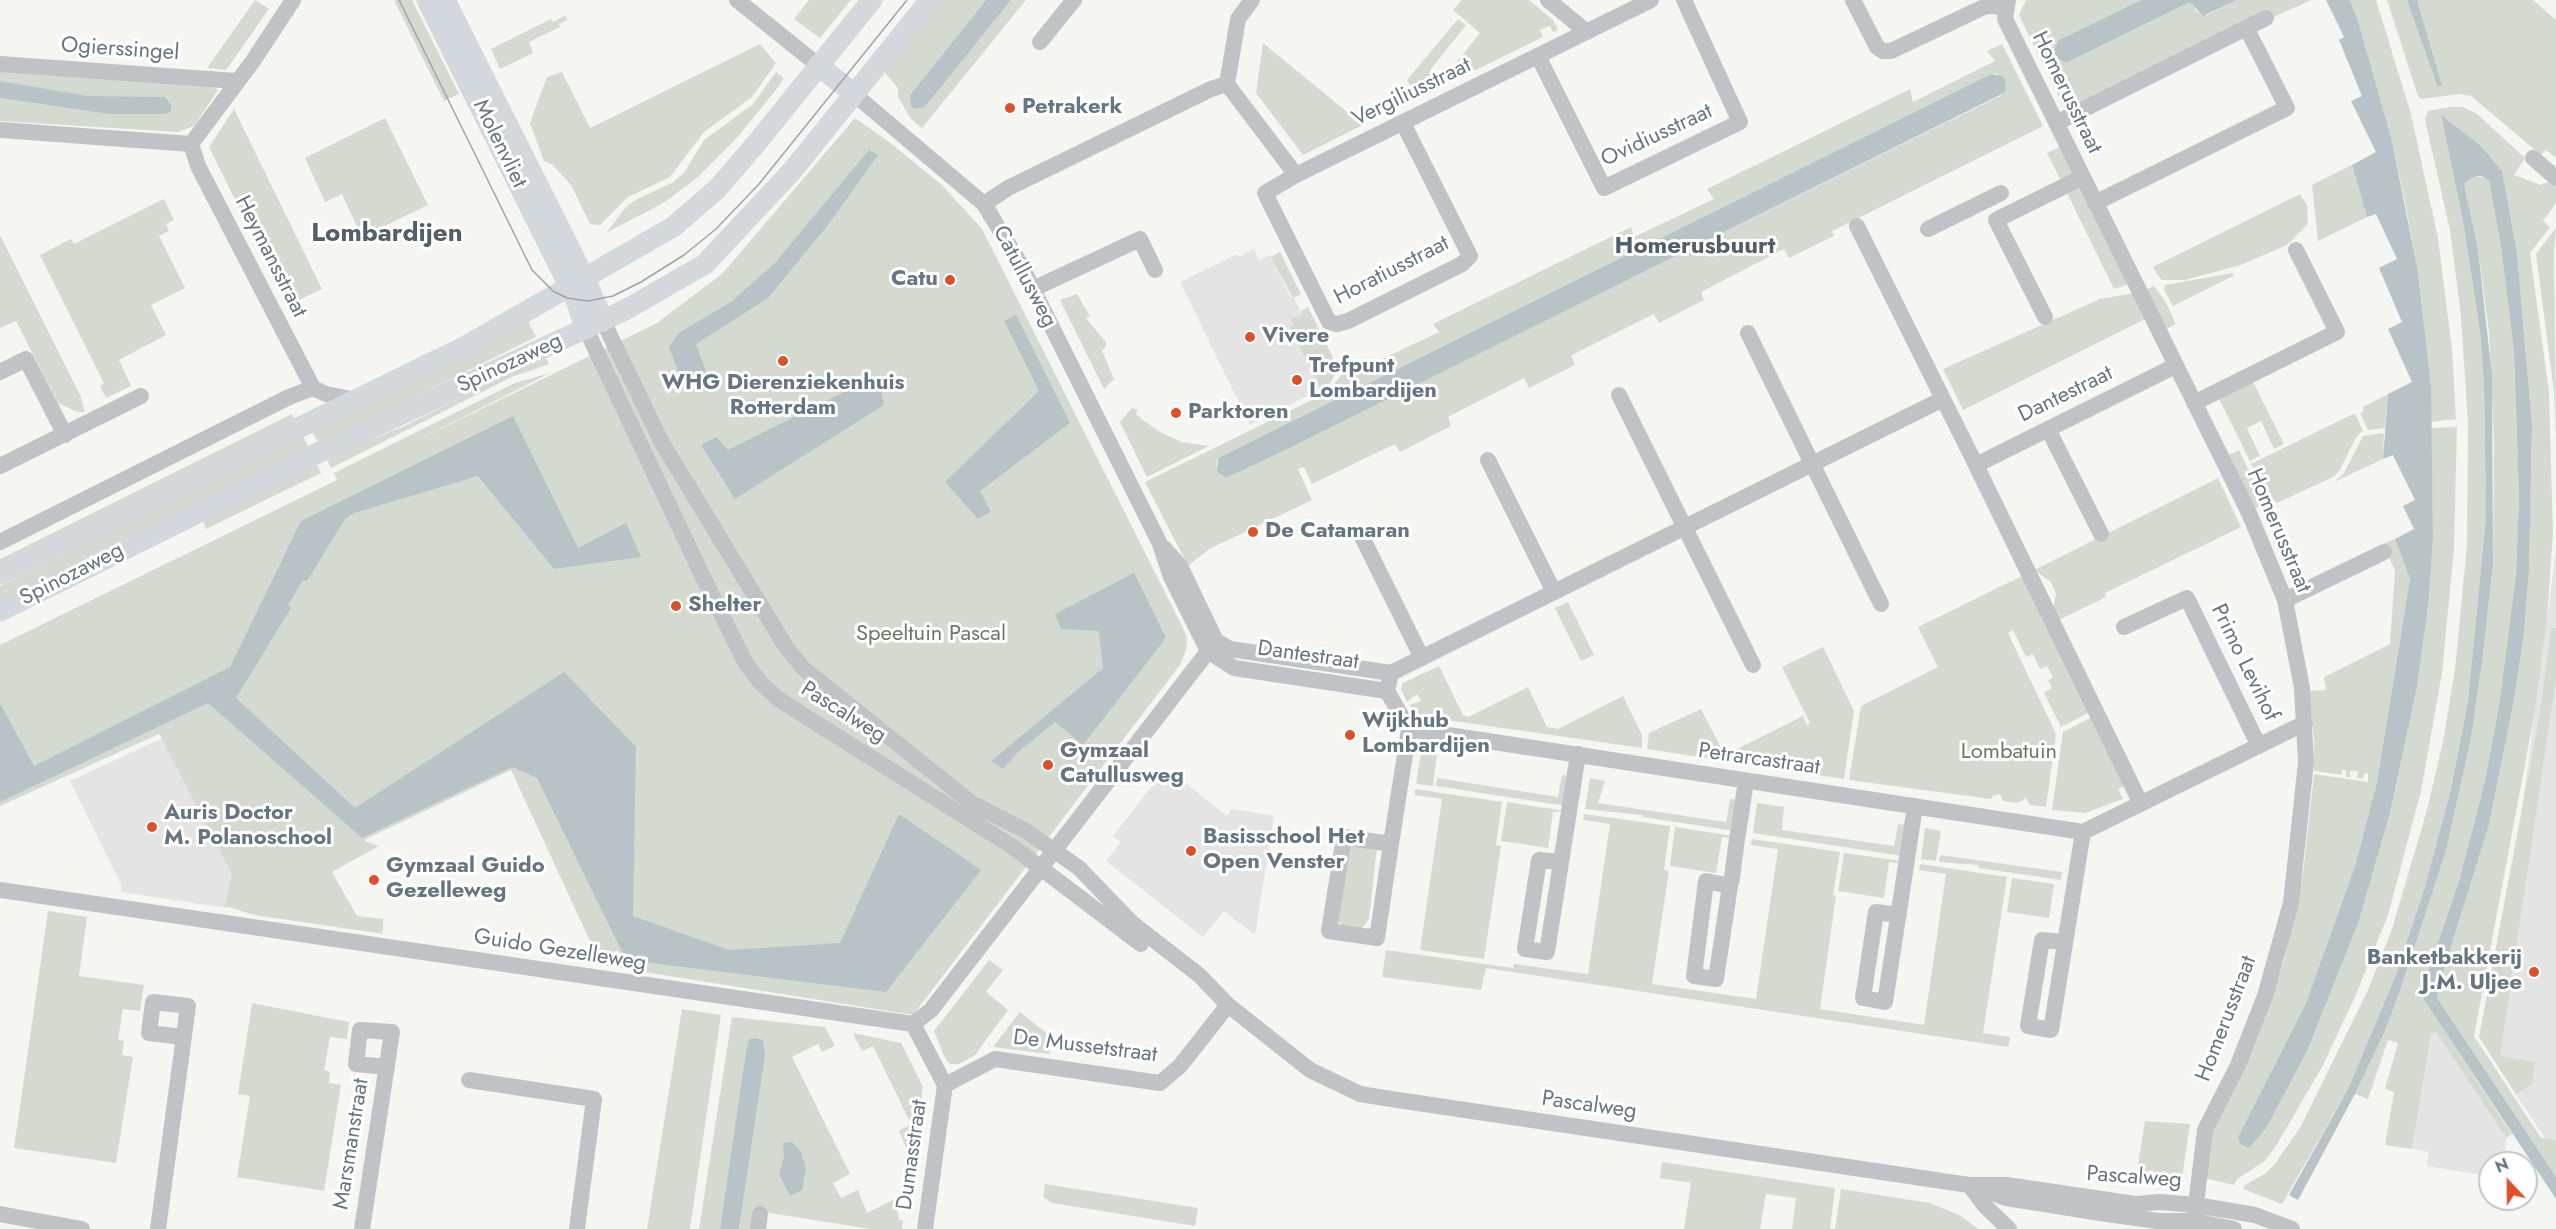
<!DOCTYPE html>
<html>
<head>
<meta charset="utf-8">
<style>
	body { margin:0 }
	#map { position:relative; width:2556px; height:1229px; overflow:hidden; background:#f5f5f2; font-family:Jost,sans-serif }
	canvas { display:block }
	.north { position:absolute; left:2478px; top:1151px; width:60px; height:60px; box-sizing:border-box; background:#fff; border:2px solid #c1c8cd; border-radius:50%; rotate:338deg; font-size:16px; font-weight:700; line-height:24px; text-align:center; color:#657682 }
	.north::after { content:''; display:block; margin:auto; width:21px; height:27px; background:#de4f2a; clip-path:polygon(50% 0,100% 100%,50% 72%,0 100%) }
</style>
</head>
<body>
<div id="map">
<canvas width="2556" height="1229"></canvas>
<div class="north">N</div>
</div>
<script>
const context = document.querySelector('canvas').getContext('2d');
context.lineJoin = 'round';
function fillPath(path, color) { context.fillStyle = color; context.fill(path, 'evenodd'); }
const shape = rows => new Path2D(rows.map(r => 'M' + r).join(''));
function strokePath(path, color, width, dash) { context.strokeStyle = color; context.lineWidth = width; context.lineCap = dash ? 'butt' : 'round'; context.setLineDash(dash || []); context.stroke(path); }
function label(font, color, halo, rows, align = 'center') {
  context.font = font + ' Jost,sans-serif'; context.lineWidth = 6; context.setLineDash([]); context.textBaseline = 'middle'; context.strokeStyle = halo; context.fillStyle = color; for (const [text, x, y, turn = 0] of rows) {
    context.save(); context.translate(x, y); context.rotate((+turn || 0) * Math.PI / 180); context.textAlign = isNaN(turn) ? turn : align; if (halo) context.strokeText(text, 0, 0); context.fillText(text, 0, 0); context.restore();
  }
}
const built = shape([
	[1254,249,1259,260,1270,255,1290,296,1295,300,1302,314,1292,319,1294,325,1289,328,1321,389,1277,411,1275,409,1267,412,1268,416,1250,425,1180,282,1237,254,1239,257],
	[2556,550,2556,1155,2490,1055],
	[165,737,235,874,227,908,121,892,122,887,70,781],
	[1166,768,1227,816,1232,809,1274,816,1255,935,1224,911,1203,937,1106,861,1121,842,1113,836],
	[2436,1031,2506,1138,2505,1163,2490,1163,2490,1176,2427,1166,2429,1152,2412,1149,2431,1034]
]);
const green = shape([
	[255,0,269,9,226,70,207,68],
	[394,0,412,0,459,94,444,101],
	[809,0,851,0,820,38,794,19],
	[938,0,986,0,910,95,925,107,1011,0,1026,0,922,128,911,119,898,97,898,88,882,69],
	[1462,0,1529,0,1553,20,1558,30,1553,32,1550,26,1540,30,1543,37,1445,85,1443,79,1480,33,1453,10],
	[2026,0,2141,0,2059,40,2066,63,2188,3,2192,4,2197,12,2207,15,2237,0,2311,0,2066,112,2019,15],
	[2350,0,2376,0,2411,114,2438,238,2452,349,2456,419,2431,422,2431,386,2418,272,2405,203,2391,137,2358,21],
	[2387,0,2407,0,2442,85,2417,0,2533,0,2556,20,2556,158,2546,150,2541,155,2471,96,2460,94,2421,99,2418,96],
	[566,15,567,20,559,24,560,27,529,42,533,53,500,69,491,49,551,19,553,22],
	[1458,19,1466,25,1431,69,1434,91,1417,99,1407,80],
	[1263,43,1363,125,1303,155,1256,93],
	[760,44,776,63,752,97,704,132,670,177,628,197,600,225,590,224,571,185,553,165,544,161,530,123,547,77,562,72,590,128],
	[2002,44,2043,126,1832,231,1834,236,1789,258,1784,249,1701,292,1704,300,1659,323,1654,314,1576,353,1571,356,1575,365,1529,388,1524,378,1448,417,1451,426,1400,452,1395,444,1312,484,1304,467,1298,469,1312,500,1209,549,1188,566,1145,482,1328,392,1346,369,1359,363,1361,369,1439,332,1433,324,1631,227,1634,237,1714,199,1707,189,1910,89,1913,102,1995,61,1987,51],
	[1991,74,1997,74,2002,95,1226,478,1216,465,1218,458],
	[0,69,212,84,218,90,194,126,178,132,0,121,0,98,108,114,165,114,122,98,89,96,0,81],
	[776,72,784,78,779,86,736,139,698,177,665,202,606,233,626,207,637,199,672,183,684,173,704,140,753,104],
	[2450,107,2462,107,2476,113,2525,158,2514,175,2541,185,2548,182,2556,185,2556,203,2543,221,2550,227,2530,253,2549,392,2553,533,2547,619,2535,711,2474,1036,2541,1138,2556,1140,2556,1177,2437,998,2439,985,2489,825,2514,701,2524,634,2529,571,2532,425,2517,252,2502,171,2480,145,2441,115,2463,221,2480,331,2484,384,2486,517,2468,701,2451,789,2424,890,2395,977,2348,1089,2282,1204,2243,1189,2245,1185,2266,1173,2275,1164,2301,1126,2368,990,2392,929,2427,810,2443,742,2455,669,2467,545,2468,423,2461,316,2450,230,2425,120,2428,111],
	[234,109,322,289,295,302,293,297,285,301,209,147],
	[385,118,428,205,362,237,342,194,325,202,305,158],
	[855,118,889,142,942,185,982,229,1184,630,1187,639,1186,650,1180,665,913,1015,601,965,511,770,366,839,365,841,379,846,332,872,357,916,383,919,383,931,380,931,384,934,254,915,225,906,232,874,159,734,0,806,0,645,337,480,334,473,515,383,550,373,410,444,657,323,723,273],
	[2062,146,2075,174,2061,181,2047,153],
	[2352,165,2367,217,2318,241,2312,185],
	[2473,176,2489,179,2501,247,2514,352,2519,497,2516,574,2500,699,2485,781,2459,881,2427,975,2424,1000,2512,1134,2506,1138,2436,1032,2431,1034,2412,1149,2385,1145,2394,1092,2385,1089,2398,1043,2388,1040,2368,1099,2355,1094,2385,1031,2402,985,2446,851,2471,738,2482,662,2493,566,2494,442,2489,332,2478,249,2464,184],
	[2080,185,2130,284,2114,289,2066,191],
	[2300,194,2307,205,2308,224,2287,245,2241,265,2185,280,2162,280,2157,274,2153,267],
	[164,199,174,220,166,224,169,231,159,236,185,288,151,305,166,335,119,360,131,386,106,398,100,386,104,383,40,255,71,239,74,244],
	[2556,228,2554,251,2556,442,2554,392,2536,254],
	[0,235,80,395,85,412,77,412,58,403,16,321,0,328],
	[1280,252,1301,294,1293,298,1271,257],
	[2232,273,2235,275,2173,306,2164,290,2165,285],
	[2154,286,2165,301,2176,324,2165,330,2145,290],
	[2135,293,2147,318,1963,410,1943,369,2100,299],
	[1077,294,1090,316,1086,318,1107,344,1102,351,1114,379,1104,389,1060,300],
	[1308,307,1340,372,1335,375,1326,389,1321,389,1289,327,1294,325,1291,319,1302,314,1301,311],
	[527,319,536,337,319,444,312,431],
	[545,356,549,364,512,377,331,468,326,458,402,427],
	[2252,380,2284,444,2274,449,2261,421,2247,428,2260,456,2250,461,2218,397],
	[2388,394,2385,428,2368,430,2360,413,2364,411,2363,407],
	[1132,408,1138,410,1136,414,1143,420,1160,432,1182,442,1209,446,1147,477,1120,422],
	[292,414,296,422,0,564,0,559],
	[2353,414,2356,415,2363,431,2356,437,2340,470,2333,477,2277,503,2268,496,2251,464],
	[2457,427,2454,549,2442,673,2421,791,2388,915,2355,997,2322,1067,2276,1146,2265,1161,2237,1179,2234,1185,2204,1178,2210,1136,2274,990,2284,961,2303,873,2314,774,2368,782,2368,773,2364,774,2363,779,2357,778,2358,771,2350,771,2350,777,2346,777,2346,770,2342,770,2342,775,2314,771,2314,738,2308,691,2326,690,2324,677,2390,644,2395,571,2383,544,2395,539,2410,577,2377,782,2355,866,2306,1003,2238,1137,2308,1049,2359,921,2390,813,2417,687,2429,599,2433,537,2431,428],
	[2384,433,2383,459,2334,482,2344,473,2363,436],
	[303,435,309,449,0,602,0,586],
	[2239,450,2263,500,2260,506,2254,509,2227,456],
	[316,462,321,473,206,529,202,519],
	[2218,478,2241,527,2105,593,2106,597,2057,621,2052,612,2056,594,2051,582,2034,570],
	[2024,575,2090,712,2061,727,2044,693,2052,688,2048,680,2053,678,2047,666,2040,669,2033,654,2026,657,2013,630,2008,633,2056,734,2046,807,2030,805,2026,798,2018,803,2003,801,2000,794,1993,796,1991,799,1849,780,1861,706,1938,667,1918,627],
	[1568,602,1594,655,1581,661,1555,608],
	[2551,628,2556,628,2556,679,2500,1056,2535,1062,2532,1084,2516,1094,2479,1037,2540,713],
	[1823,647,1854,711,1844,779,1647,749,1649,733,1701,709,1725,755,1803,716,1807,725,1810,723,1782,667],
	[1439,666,1463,715,1468,717,1528,687,1547,727,1558,729,1623,696,1642,735,1642,748,1419,716,1409,705,1421,701,1417,694,1407,702,1401,689,1403,683],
	[2092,717,2126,785,2118,789,2123,799,2085,813,2052,810,2063,732],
	[1421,753,1437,755,1433,786,1416,784],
	[1562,775,1570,776,1566,806,1436,786,1437,778,1558,797],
	[1590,778,1605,781,1598,803,1726,822,1730,799,1739,800,1734,831,1643,817,1642,815,1585,809],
	[1415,789,1502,802,1496,845,1501,846,1484,959,1420,950,1442,799,1415,795],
	[1507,802,1565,811,1553,812,1548,848,1501,841],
	[1757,803,1784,807,1782,830,1894,846,1898,824,1906,825,1902,856,1753,833],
	[1584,814,1670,826,1664,870,1669,871,1652,984,1756,999,1778,849,1751,845,1752,839,1840,852,1833,895,1836,896,1820,1009,1924,1025,1946,874,1919,870,1920,864,2007,877,1983,1033,2010,1037,2008,1047,1486,968,1481,990,1382,977,1386,950,1513,968,1514,964,1588,974,1610,824,1583,820],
	[1675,827,1733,836,1733,838,1722,837,1716,873,1670,866],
	[1925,828,1941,831,1936,861,1921,859],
	[1352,844,1377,847,1369,919,1362,928,1344,927,1337,920,1346,852],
	[1844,853,1901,861,1900,863,1889,862,1884,898,1838,891],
	[1940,855,2062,872,2061,880,1979,868,1978,865,1939,862],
	[2012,878,2054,884,2049,918,2007,912],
	[48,911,87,917,79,976,144,985,140,1011,123,1009,118,1040,124,1041,122,1055,133,1057,116,1163,14,1148],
	[989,960,1003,970,986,992,1008,1010,975,1055,959,1064,950,1064,946,1060,934,1031],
	[252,1003,349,1022,347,1039,330,1037,324,1070,330,1072,329,1083,341,1085,324,1191,237,1177,250,1096,238,1094],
	[682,1009,721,1015,690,1229,647,1229],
	[1020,1012,1050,1036,1053,1040,1049,1054,993,1047],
	[732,1017,825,1027,835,1046,822,1052,818,1044,792,1057,850,1174,833,1183,841,1198,858,1190,867,1213,895,1199,899,1220,903,1220,902,1229,871,1229,757,1211,753,1229,739,1229,765,1056,749,1039,720,1229,699,1229],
	[853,1033,901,1043,923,1087,912,1161,899,1131,911,1124,873,1046,862,1051],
	[2145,1121,2190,1124,2182,1178,2135,1183],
	[1662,1162,1835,1188,1830,1229,1792,1229,1796,1198,1766,1194,1760,1229,1684,1229,1691,1183,1660,1178],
	[1045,1184,1198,1208,1195,1226,1052,1203,1043,1197],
	[1841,1189,1930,1203,1959,1215,1979,1229,1835,1229]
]);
const water = shape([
	[986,0,1011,0,925,107,914,109,911,106,910,95],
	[2141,0,2237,0,2203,16,2192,4,2188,3,2066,63,2055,57,2055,47,2059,40],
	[2326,0,2350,0,2358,21,2391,137,2418,272,2431,386,2433,537,2429,599,2417,687,2390,813,2359,921,2308,1049,2266,1128,2249,1148,2240,1144,2238,1137,2306,1003,2355,866,2377,782,2410,578,2395,539,2414,529,2403,506,2415,500,2393,455,2383,459,2388,394,2412,382,2388,329,2402,322,2379,268,2397,259,2376,214,2367,217,2352,165,2376,152,2351,101,2362,96,2339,40,2344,37],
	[2407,0,2417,0,2442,85,2438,87],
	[1991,74,2002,76,2005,80,2006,90,2002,94,1287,449,1226,478,1217,471,1218,458],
	[0,81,89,96,165,97,172,106,170,112,165,114,108,114,0,98],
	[2441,115,2480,145,2502,171,2517,252,2532,425,2529,571,2524,634,2514,701,2489,825,2439,985,2437,998,2556,1177,2556,1199,2424,1000,2427,975,2459,881,2485,781,2500,699,2516,574,2519,497,2514,352,2501,247,2489,180,2481,176,2473,177,2464,184,2478,249,2492,376,2493,566,2482,662,2471,738,2446,851,2402,985,2385,1031,2355,1094,2298,1200,2289,1195,2348,1089,2395,977,2424,890,2451,789,2468,701,2486,517,2484,384,2480,331,2463,221],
	[869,150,878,155,828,225,768,298,696,344,707,374,683,385,669,347,680,332,731,302,775,263],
	[1016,315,1070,423,980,491,991,512,978,519,945,482,1039,391,1004,321],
	[878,375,884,405,735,499,701,445,716,437,728,450],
	[513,416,578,548,626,523,641,557,554,569,478,476,354,513,345,519,307,581,303,580,288,605,291,608,236,698,355,808,564,672,636,747,633,916,729,950,840,943,899,814,981,870,886,992,626,960,537,778,512,767,362,838,208,703,0,802,0,703,34,766,230,667,301,521],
	[1134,573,1166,638,1083,745,1055,722,1018,752,1003,769,991,761,1103,668,1099,631,1061,629,1055,614],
	[755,1038,763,1040,765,1056,739,1229,720,1229,746,1052,749,1039],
	[792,1142,801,1152,806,1168,802,1190,790,1196,779,1174,784,1157,783,1143]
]);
const minor = shape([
	[737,0,818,65],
	[1548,0,1587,32],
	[1853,0,1877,47,1883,51,1891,51,1986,6,2005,7],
	[2008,0,2005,19,2249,513,2285,600,2302,688,2306,762,2291,903,2265,996,2238,1065,2205,1130,2194,1221],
	[1040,42,1074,0],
	[1538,56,1604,188,1740,122,1684,0],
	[0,64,236,81],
	[1227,84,1296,175],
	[1227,84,1238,19,1252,0],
	[854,94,984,204,1021,265,1160,544,1171,577,1208,651],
	[1403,123,1470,256,1462,264,1348,321,1337,324,1329,322,1265,193,1296,175,1651,0],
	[2056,123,2266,18],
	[0,130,191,144],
	[191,144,198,166,313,388],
	[191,144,253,61,293,0],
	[2533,158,2556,178],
	[2095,203,2287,108,2249,33],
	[984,204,1008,188,1211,89,1227,84],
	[1857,226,1943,399],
	[1928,229,2001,193],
	[1033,289,1140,239,1155,270],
	[2045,317,1996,220,2083,177],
	[603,321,662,443,786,647,804,669,973,804,1026,831,1079,868,1132,923,1199,975,1228,1005,1310,1070,1360,1094,1391,1099,1969,1185,2007,1185,2135,1204,2159,1202,2196,1205,2255,1215,2292,1229],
	[586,329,702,575,745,662,760,682,778,699,1013,847,1141,944],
	[1748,333,1881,604],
	[0,372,26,359,65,435],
	[1619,395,1753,665],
	[2194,403,2337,332,2296,250],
	[2048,429,2101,534],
	[1488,460,1554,592],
	[1976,465,2141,804],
	[0,466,141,396],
	[1361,535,1422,658],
	[0,542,289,397,313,388,326,394,356,400],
	[1164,548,1180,566,1216,641],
	[2285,600,2384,552],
	[2124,627,2187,598,2259,746],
	[1216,641,1230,649,1391,673],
	[1208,651,1234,668,1387,691],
	[1387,691,1409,729,2083,832,2305,723],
	[1387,691,1391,673,1943,399,1976,465,2175,366],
	[1391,844,1344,837,1329,931,1377,938,1391,844,1409,729],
	[1561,862,1539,860,1525,949,1547,952,1578,754],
	[1730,886,1706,881,1694,976,1716,979,1730,886,1732,878,1737,839,1738,834,1746,781],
	[0,890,913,1024,931,1010,1216,641],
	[1899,915,1876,912,1863,998,1885,1002,1907,859,1915,806],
	[2064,942,2042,940,2028,1026,2051,1030,2083,832],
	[913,1024,945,1085,925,1229],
	[469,1080,594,1099,577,1229],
	[945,1085,995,1059,1160,1083,1180,1066,1228,1005],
	[1969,1185,1985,1206,2009,1229],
	[1984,1190,2006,1198,2107,1214,2158,1221,2194,1221,2234,1229],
	[0,1214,82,1229],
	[158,1229,188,1006,153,1002,149,1033,183,1037],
	[362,1229,392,1032,360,1030,356,1064,387,1067],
	[758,1229,760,1214]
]);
const major = shape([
	[427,0,576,300,586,329],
	[445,0,585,279,603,321],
	[818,65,854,94],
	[0,574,464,347,673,227,717,189,755,145,872,0],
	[0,611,318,453,627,309,705,264,792,171,930,0]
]);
const tram = shape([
	[399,0,532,270,553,291,567,298,588,301,613,296,641,282,684,255,716,229,759,184,907,0]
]);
const markers = [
	[1010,108,6,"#de4f2a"],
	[950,280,6,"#de4f2a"],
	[1250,337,6,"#de4f2a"],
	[783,361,6,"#de4f2a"],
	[1297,380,6,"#de4f2a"],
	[1176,413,6,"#de4f2a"],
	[1253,532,6,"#de4f2a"],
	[676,606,6,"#de4f2a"],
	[1350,735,6,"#de4f2a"],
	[1048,765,6,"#de4f2a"],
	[152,827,6,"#de4f2a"],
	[1191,851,6,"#de4f2a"],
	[374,880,6,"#de4f2a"],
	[2534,972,6,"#de4f2a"]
];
const streetNames = [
	["Ogierssingel",120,50,4],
	["Vergiliusstraat",1412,93,-26],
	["Homerusstraat",2066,93,64],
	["Ovidiusstraat",1657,136,-25],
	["Molenvliet",499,144,64],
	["Heymansstraat",270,257,63],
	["Horatiusstraat",1392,271,-27],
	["Catullusweg",1024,277,62],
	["Spinozaweg",510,364,-25],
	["Dantestraat",2066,395,-26],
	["Homerusstraat",2278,531,67],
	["Spinozaweg",72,575,-27],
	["Dantestraat",1308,656,8],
	["Primo Levihof",2244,663,64],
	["Pascalweg",843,713,32],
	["Petrarcastraat",1759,760,8],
	["Guido Gezelleweg",560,951,9],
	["Homerusstraat",2227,1019,-69],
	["De Mussetstraat",1085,1047,7],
	["Pascalweg",1589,1106,8],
	["Marsmanstraat",352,1144,-81],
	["Dumasstraat",913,1155,-82],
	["Pascalweg",2134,1178,4]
];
const poiNames = [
	["Petrakerk",1022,108],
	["Catu",938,280,"right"],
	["Vivere",1262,337],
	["Trefpunt",1309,367],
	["Lombardijen",1309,392],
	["WHG Dierenziekenhuis",783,384,"center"],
	["Rotterdam",783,409,"center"],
	["Parktoren",1188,413],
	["De Catamaran",1265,532],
	["Shelter",688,606],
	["Wijkhub",1362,722],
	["Lombardijen",1362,747],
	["Gymzaal",1060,752],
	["Catullusweg",1060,777],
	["Auris Doctor",164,814],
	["M. Polanoschool",164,839],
	["Basisschool Het",1203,838],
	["Open Venster",1203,863],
	["Gymzaal Guido",386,867],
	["Gezelleweg",386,892],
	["Banketbakkerij",2522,959,"right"],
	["J.M. Uljee",2522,984,"right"]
];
const parkNames = [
	["Speeltuin Pascal",931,635],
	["Lombatuin",2009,753]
];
const neighbourhoodNames = [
	["Homerusbuurt",1695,247]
];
const quarterNames = [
	["Lombardijen",387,235]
];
fillPath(built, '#e3e4e3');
fillPath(green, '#d5dad1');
fillPath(water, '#b7c3c7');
strokePath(minor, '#bfc3c6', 16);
strokePath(major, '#d3d8dc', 21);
strokePath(tram, '#9ea5aa', 1.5);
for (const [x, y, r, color] of markers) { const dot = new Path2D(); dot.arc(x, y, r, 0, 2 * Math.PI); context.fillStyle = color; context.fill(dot); strokePath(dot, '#fff', 2); }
label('22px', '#657682', '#fff', streetNames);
label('bold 22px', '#657682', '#fff', poiNames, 'left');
label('22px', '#697a64', '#fff', parkNames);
label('bold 24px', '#535f68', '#fff', neighbourhoodNames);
label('bold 26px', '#535f68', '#fff', quarterNames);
</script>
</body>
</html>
